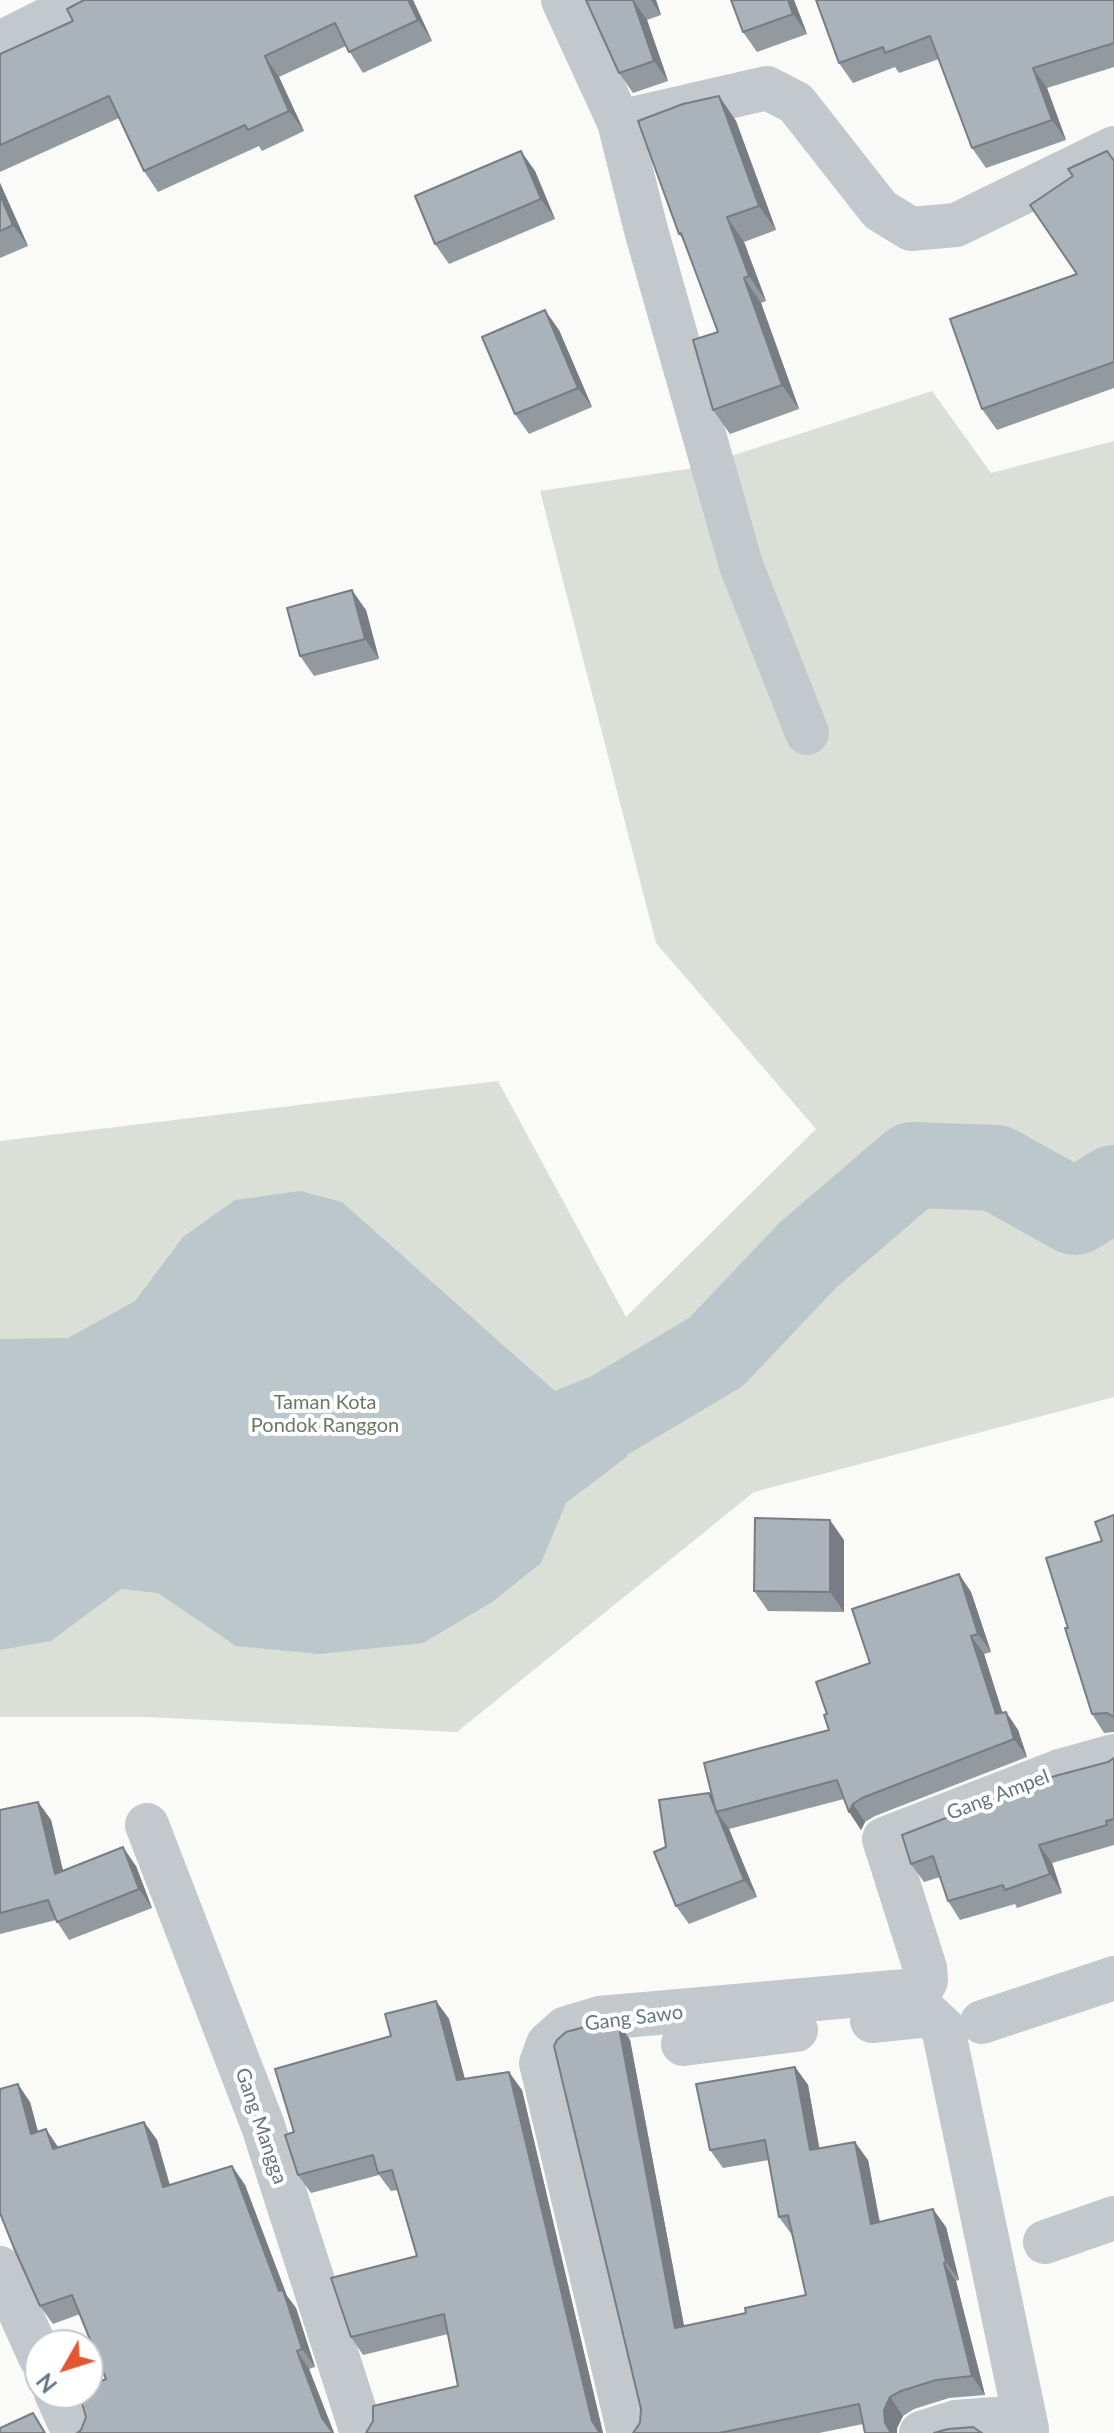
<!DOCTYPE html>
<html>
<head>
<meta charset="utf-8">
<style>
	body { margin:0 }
	#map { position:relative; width:1114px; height:2433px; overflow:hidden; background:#fafaf8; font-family:Lato,sans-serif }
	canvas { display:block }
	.north { position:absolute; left:24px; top:2329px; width:80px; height:80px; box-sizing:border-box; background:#fff; border:2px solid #c1c8cd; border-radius:50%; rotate:231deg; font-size:22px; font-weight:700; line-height:32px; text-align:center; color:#657683 }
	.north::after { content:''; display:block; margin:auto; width:28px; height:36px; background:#e4572e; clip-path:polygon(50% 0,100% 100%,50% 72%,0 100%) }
</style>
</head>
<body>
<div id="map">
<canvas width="1114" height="2433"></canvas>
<div class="north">N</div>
</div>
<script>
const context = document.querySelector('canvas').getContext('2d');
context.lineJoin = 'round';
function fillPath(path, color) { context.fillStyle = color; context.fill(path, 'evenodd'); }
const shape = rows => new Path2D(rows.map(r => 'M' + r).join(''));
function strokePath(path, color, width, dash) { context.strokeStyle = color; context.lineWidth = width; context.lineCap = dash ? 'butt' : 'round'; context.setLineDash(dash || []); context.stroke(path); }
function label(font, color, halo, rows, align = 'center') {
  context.font = font + ' Lato,sans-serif'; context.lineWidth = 8; context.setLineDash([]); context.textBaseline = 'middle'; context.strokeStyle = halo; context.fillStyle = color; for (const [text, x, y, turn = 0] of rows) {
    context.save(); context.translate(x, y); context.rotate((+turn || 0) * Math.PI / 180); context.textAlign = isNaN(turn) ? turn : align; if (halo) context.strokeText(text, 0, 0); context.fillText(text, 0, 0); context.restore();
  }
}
const green = shape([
	[932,391,991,473,1114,441,1114,1397,754,1492,457,1732,146,1717,0,1717,0,1141,498,1081,626,1317,816,1129,656,943,540,491,694,468]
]);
const water = shape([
	[300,1191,342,1202,628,1456,566,1503,541,1563,492,1602,423,1643,319,1654,236,1646,158,1593,121,1589,51,1641,0,1650,0,1339,68,1338,135,1301,183,1237,235,1200]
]);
const river = shape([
	[482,1467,610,1415,716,1352,808,1255,913,1165,996,1168,1075,1212,1114,1188]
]);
const street = shape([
	[563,0,619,122,767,88,796,103,880,210,911,229,956,225,1114,148],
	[0,43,86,0],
	[619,122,646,230,741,565,807,733],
	[147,1825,263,2126,362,2433],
	[872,2021,929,2015,943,2028,1027,2429,1024,2433],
	[982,2022,1114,1978],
	[683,2044,796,2030],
	[1045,2242,1114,2218],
	[0,2268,40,2357],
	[56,2393,74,2433],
	[629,2433,541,2063,548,2044,566,2028,600,2018,917,1990,923,1986,926,1981,925,1968,884,1839,1060,1771,1114,1756],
	[921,2433,956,2422,994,2419,1011,2433]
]);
const wall = shape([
	[413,0,432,41,363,73,346,46,279,77,304,131,262,151,259,146,158,192,144,171,119,118,0,172,0,54,73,21],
	[586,0,656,0,661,15,647,20,668,81,633,93,619,73],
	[731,0,794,0,807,34,757,52,743,32],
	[816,0,1114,0,1114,67,1047,88,1066,140,986,168,972,148,939,59,899,73,895,67,853,83,839,63],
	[719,96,736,121,776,230,744,242,766,301,761,303,799,409,730,434,713,410,718,332,684,241,679,234],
	[1114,161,1114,388,997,430,982,409,1077,274],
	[535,171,555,219,449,264,435,244],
	[0,183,28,246,0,258],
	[559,330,592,407,529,434,515,414],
	[366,610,379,659,314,676,300,656],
	[1114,1515,1114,1732,1104,1733,1092,1714,1068,1628,1102,1541],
	[844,1540,844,1612,768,1611,754,1591],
	[959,1574,971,1592,991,1652,984,1654,1002,1713,1006,1712,1018,1730,1027,1757,875,1816,865,1822,861,1830,844,1799,729,1829,757,1897,689,1924,676,1906,666,1847,709,1793,713,1799,829,1730,827,1714,870,1663],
	[1114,1758,1114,1845,1052,1863,1062,1893,1017,1908,1015,1904,960,1920,948,1901,940,1877,924,1882,911,1864],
	[38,1802,51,1820,63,1871,136,1866,152,1908,69,1940,56,1920,0,1934,0,1810],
	[436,2001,449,2019,465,2079,522,2090,603,2433,366,2433,458,2386,448,2334,363,2355,351,2337,417,2256,398,2190,391,2191,379,2175,311,2193,298,2175,294,2132,391,2036],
	[618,2022,630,2040,684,2326,746,2313,806,2295,792,2235,779,2217,769,2160,723,2168,710,2150,795,2067,808,2085,819,2148,868,2160,880,2222,946,2227,959,2280,956,2281,985,2395,949,2398,914,2409,903,2416,897,2428,863,2424,819,2433,633,2433,640,2423,641,2409],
	[30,2102,38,2131,59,2147,144,2122,157,2140,170,2185,232,2166,245,2185,287,2296,296,2308,315,2367,309,2369,334,2433,77,2433,81,2430,106,2379,80,2314,53,2324,40,2306]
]);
const shadedWall = shape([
	[408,0,413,0,432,41,418,20],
	[633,0,647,20,668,81,654,61],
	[651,0,656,0,661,15],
	[788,0,794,0,807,34,793,14],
	[265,56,279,77,304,131,289,111],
	[1033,68,1047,88,1066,140,1052,120],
	[719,96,736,121,776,230,759,206],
	[521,151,535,171,555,219,541,199],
	[0,183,28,246,13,225,0,195],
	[727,217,744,242,766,301,749,276],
	[744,278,761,303,799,409,782,385],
	[545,310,559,330,592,407,578,388],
	[352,590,366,610,379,659,365,639],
	[830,1520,844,1540,844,1612,830,1592],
	[959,1574,971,1592,991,1652,978,1634],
	[971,1636,984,1654,1009,1733,996,1714],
	[1006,1712,1018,1730,1027,1757,1014,1739],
	[38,1802,51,1820,68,1892,55,1874],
	[853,1804,865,1822,861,1830,849,1812],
	[717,1812,729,1829,757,1897,744,1880],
	[1039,1845,1052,1863,1062,1893,1050,1874],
	[123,1847,136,1866,152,1908,139,1889],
	[436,2001,449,2019,470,2099,457,2080],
	[618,2022,630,2040,688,2347,675,2328],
	[795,2067,808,2085,823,2168,810,2150],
	[509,2072,522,2090,603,2433,599,2433,592,2421],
	[18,2084,30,2102,43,2152,31,2134],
	[144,2122,157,2140,175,2205,163,2187],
	[46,2129,58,2147,53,2149],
	[855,2142,868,2160,883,2242,871,2224],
	[232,2166,245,2185,287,2296,296,2308,315,2367,302,2349],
	[933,2209,946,2227,959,2280,946,2262],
	[944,2263,956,2281,985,2395,972,2376],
	[297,2351,309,2369,334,2433,322,2418],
	[890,2397,903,2416,897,2428,897,2433,891,2433,885,2423,884,2410]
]);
const building = shape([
	[84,0,408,0,418,20,349,52,335,23,265,56,289,111,248,130,245,125,144,171,109,96,0,145,0,54,73,21,67,9,84,0],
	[586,0,633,0,654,61,619,73,586,0],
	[731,0,788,0,793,14,743,32,731,0],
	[816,0,1114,0,1114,43,1033,68,1052,120,972,148,930,36,885,53,883,47,839,63,816,0],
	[719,96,759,206,727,217,749,276,744,278,782,385,713,410,693,340,718,332,681,233,679,234,638,121,683,104,719,96],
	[521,151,541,199,435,244,415,196,521,151],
	[1107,151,1114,161,1114,362,982,409,950,319,1077,274,1030,205,1073,176,1068,169,1107,151],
	[0,195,13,225,0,231,0,195],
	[545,310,578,388,515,414,482,337,545,310],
	[352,590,365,639,300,656,287,608,352,590],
	[1114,1515,1114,1717,1107,1713,1092,1714,1065,1628,1068,1628,1046,1558,1102,1541,1095,1522,1114,1515],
	[755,1518,830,1520,830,1592,754,1591,755,1518],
	[959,1574,978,1634,971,1636,996,1714,1006,1712,1014,1739,862,1798,853,1804,849,1812,837,1780,716,1812,704,1763,829,1730,824,1715,827,1714,816,1682,870,1663,852,1609,959,1574],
	[1114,1758,1114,1819,1106,1821,1107,1825,1039,1845,1050,1874,1005,1890,1003,1885,948,1901,933,1856,911,1864,902,1835,1055,1776,1108,1762,1114,1758],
	[709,1793,744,1880,676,1906,654,1852,666,1847,659,1800,709,1793],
	[38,1802,55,1874,123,1847,139,1889,57,1922,48,1900,0,1913,0,1810,38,1802],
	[436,2001,457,2080,509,2072,592,2421,600,2433,366,2433,373,2421,373,2406,458,2386,444,2314,351,2337,331,2278,417,2256,392,2170,378,2173,373,2155,298,2175,285,2135,294,2132,275,2069,391,2036,385,2014,436,2001],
	[618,2022,675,2328,746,2313,745,2308,806,2295,788,2215,779,2217,765,2140,710,2150,696,2084,795,2067,810,2150,855,2142,871,2224,933,2209,946,2262,944,2263,972,2376,936,2380,901,2391,890,2397,884,2410,885,2423,891,2433,865,2433,859,2404,719,2433,633,2433,640,2423,641,2409,554,2046,557,2040,566,2032,588,2026,618,2022],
	[18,2084,31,2134,46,2129,53,2149,144,2122,163,2187,232,2166,279,2291,283,2290,302,2349,297,2351,322,2418,333,2433,77,2433,81,2430,86,2417,79,2393,88,2393,88,2387,106,2379,72,2295,40,2306,14,2248,0,2213,0,2089,18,2084],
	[33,2413,45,2433,0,2433,0,2428,33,2413],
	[973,2427,982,2433,934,2433,948,2429,973,2427]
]);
const parkNames = [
	["Taman Kota",325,1403],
	["Pondok Ranggon",325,1426]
];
const streetNames = [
	["Gang Ampel",998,1795,-21],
	["Gang Sawo",634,2018,-7],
	["Gang Mangga",261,2126,71]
];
fillPath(green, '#dadfd7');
fillPath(water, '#bbc7cb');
strokePath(river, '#bbc7cb', 86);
strokePath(street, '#c3c8cc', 44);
fillPath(wall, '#929a9f');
fillPath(shadedWall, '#777d82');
fillPath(building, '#aab3b9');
strokePath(building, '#777d82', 2);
label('20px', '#687a64', '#fff', parkNames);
label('20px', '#657683', '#fff', streetNames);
</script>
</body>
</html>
